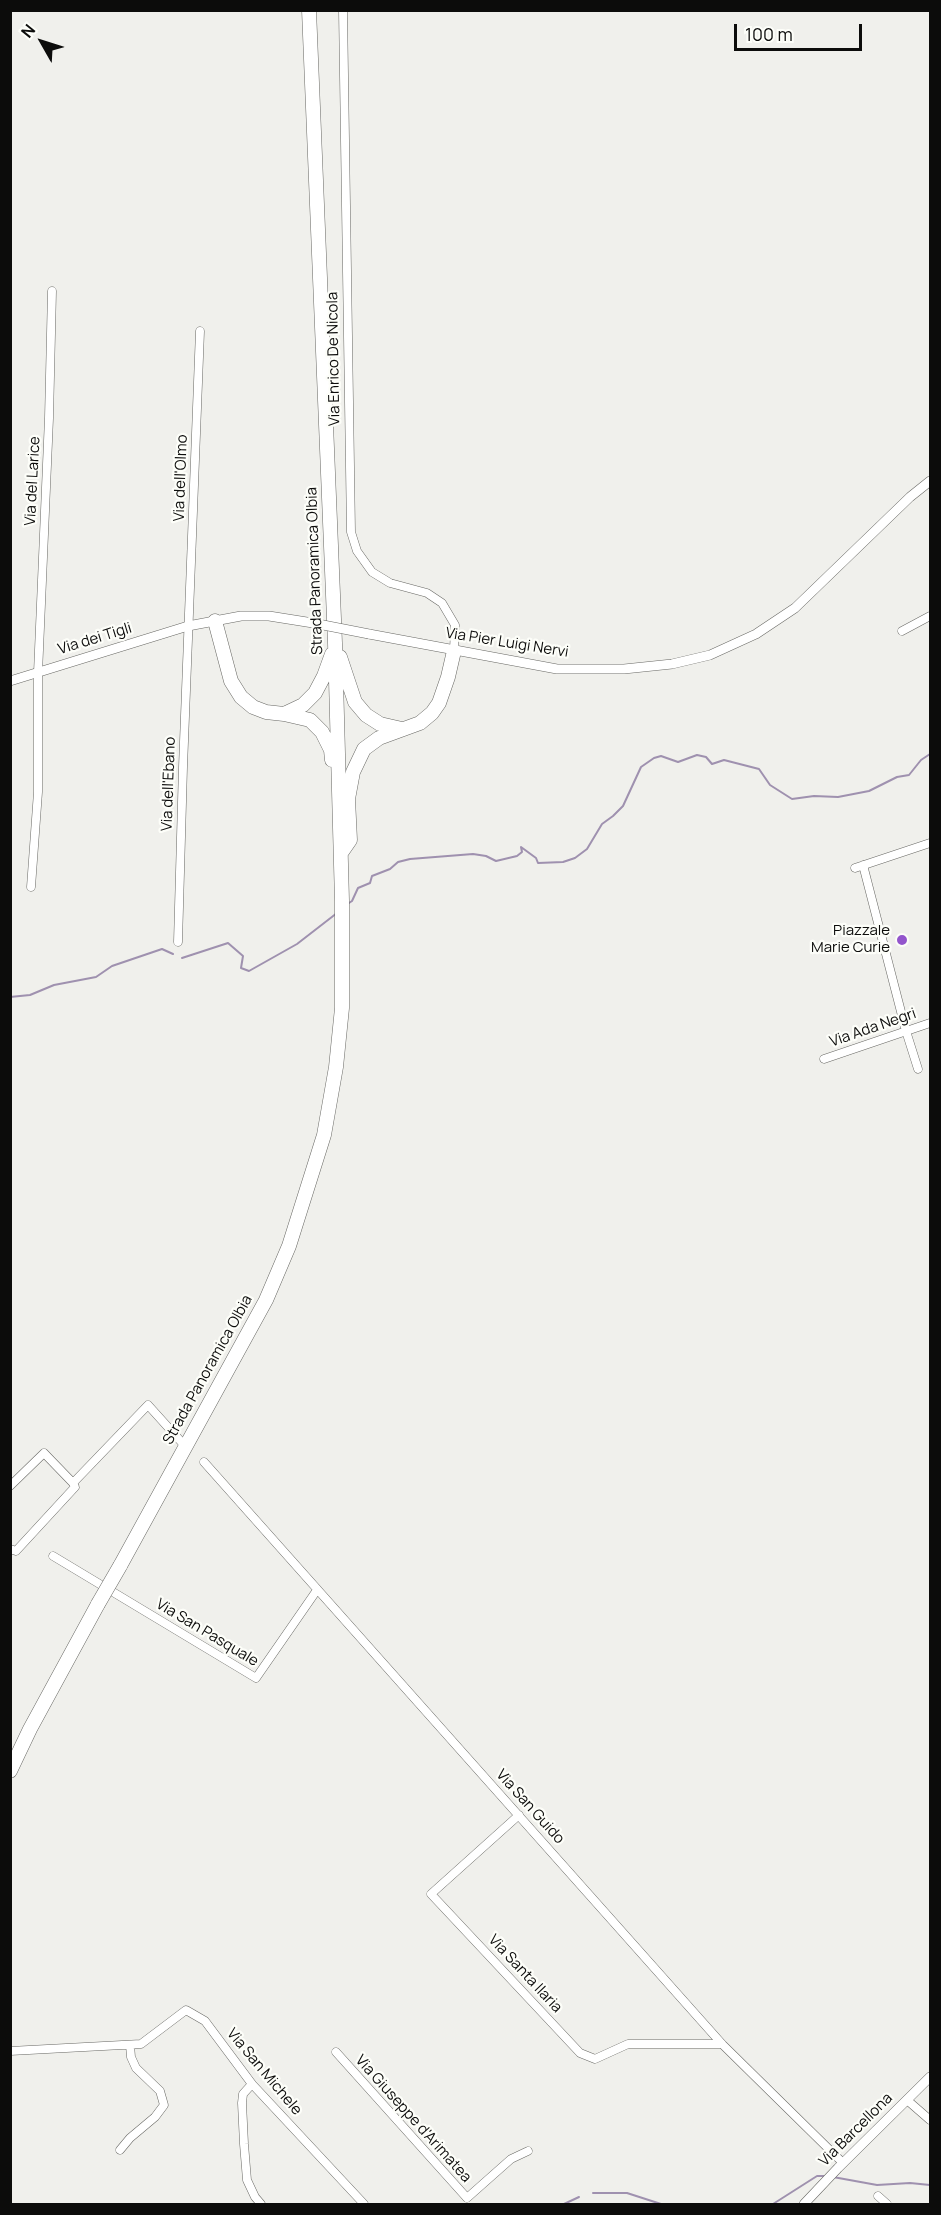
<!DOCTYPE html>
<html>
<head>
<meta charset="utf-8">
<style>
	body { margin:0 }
	#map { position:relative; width:941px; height:2215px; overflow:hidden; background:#f0f0ec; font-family:Manrope,sans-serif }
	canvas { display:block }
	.frame { position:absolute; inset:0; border:12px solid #0c0c0b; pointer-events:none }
	.north { position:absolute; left:12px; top:12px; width:60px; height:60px; -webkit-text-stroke:4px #fdfef9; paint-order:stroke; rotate:309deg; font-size:16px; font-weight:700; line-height:24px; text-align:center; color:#0c0c0b }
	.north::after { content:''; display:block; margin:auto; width:21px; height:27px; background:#0c0c0b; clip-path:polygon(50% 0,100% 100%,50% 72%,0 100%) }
	.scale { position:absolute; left:734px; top:24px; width:128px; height:27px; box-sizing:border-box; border:3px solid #0c0c0b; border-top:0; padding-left:8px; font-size:18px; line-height:21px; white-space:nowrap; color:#0c0c0b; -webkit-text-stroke:4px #fdfef9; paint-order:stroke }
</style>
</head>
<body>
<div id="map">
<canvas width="941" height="2215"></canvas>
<div class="frame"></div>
<div class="north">N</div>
<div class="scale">100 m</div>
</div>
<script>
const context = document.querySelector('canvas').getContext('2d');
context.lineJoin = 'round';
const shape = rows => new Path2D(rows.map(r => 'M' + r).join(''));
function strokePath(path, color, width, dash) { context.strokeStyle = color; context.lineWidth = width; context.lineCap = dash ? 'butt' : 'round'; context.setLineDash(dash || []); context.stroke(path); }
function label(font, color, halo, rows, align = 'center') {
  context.font = font + ' Manrope,sans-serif'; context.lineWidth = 4.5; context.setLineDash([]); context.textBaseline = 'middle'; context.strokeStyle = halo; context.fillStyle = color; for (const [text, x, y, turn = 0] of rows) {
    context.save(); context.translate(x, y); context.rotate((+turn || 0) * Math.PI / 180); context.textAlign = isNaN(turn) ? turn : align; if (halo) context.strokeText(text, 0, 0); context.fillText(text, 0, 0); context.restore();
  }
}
const stream = shape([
	[346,905,352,901,358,888,370,883,372,876,390,869,398,862,410,859,473,854,486,856,496,861,517,856,522,852,521,847,536,858,538,863,563,862,575,858,587,849,602,824,613,816,623,806,641,767,654,758,661,756,678,762,697,755,706,757,712,764,724,760,759,769,770,785,792,799,814,796,838,797,869,791,897,777,909,775,921,760,930,754],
	[182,958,228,943,243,956,241,968,249,971,297,944,337,913],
	[10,997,30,995,54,985,96,977,112,966,162,949,173,954],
	[833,2177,877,2185,910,2183,930,2185],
	[593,2193,627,2193,661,2204],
	[564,2204,579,2197],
	[773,2204,817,2176,827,2176]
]);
const minor = shape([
	[343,10,351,532,357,551,372,572,390,583,427,593,442,603,455,625,454,651],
	[902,631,930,616],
	[863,865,906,1031,918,1069],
	[855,868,930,843],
	[31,887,38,792,38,673,49,418,52,291],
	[178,942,183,767,200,331],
	[824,1059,930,1023],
	[204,1462,722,2044,843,2163],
	[73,1483,148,1405,185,1446],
	[10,1486,44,1453,73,1483],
	[10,1549,16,1551,75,1487,73,1483],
	[53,1556,256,1678,317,1590],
	[519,1815,431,1894,580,2053,595,2059,628,2044,722,2044],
	[10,2051,141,2044,186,2010,205,2021,252,2084,364,2204],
	[336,2052,467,2198,511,2159,528,2151],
	[252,2084,243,2094,242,2103,244,2144,247,2180,255,2197,261,2204],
	[907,2100,930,2120],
	[120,2150,130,2138,155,2117,164,2105,160,2091,136,2068,131,2057,130,2045],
	[878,2196,887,2204]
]);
const tertiary = shape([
	[369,634,557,669,624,669,672,664,710,655,756,634,795,608,910,497,930,481],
	[10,681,188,626,241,616,269,616,313,623],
	[804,2204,838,2168,930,2077]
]);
const trunk = shape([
	[215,621,231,681,241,697,253,707,266,712,284,714,310,720,322,732,331,750,332,760],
	[340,657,355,702,366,715,380,724,402,729],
	[284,714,303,705,315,693,324,676,332,654],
	[341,853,350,840,348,799,353,772,364,749,379,738,420,723,432,713,439,703,448,677,454,651],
	[120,1566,266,1300,289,1246,324,1135,336,1067,342,1008,342,901,335,643,309,10],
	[10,1771,30,1729,98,1604]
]);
const tertiaryBridge = shape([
	[313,623,369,634]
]);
const trunkBridge = shape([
	[98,1604,120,1566]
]);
const markers = [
	[902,940,6,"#9355cc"]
];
const streetNames = [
	["Via Enrico De Nicola",334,359,-91],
	["Via dell'Olmo",181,478,-88],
	["Via del Larice",33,481,-87],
	["Strada Panoramica Olbia",315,571,-92],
	["Via dei Tigli",95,639,-17],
	["Via Pier Luigi Nervi",507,643,9],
	["Via dell'Ebano",169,784,-88],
	["Via Ada Negri",873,1028,-19],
	["Strada Panoramica Olbia",208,1370,-61],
	["Via San Pasquale",207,1633,31],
	["Via San Guido",530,1807,48],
	["Via Santa Ilaria",525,1974,47],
	["Via San Michele",264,2072,50],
	["Via Giuseppe d'Arimatea",413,2119,48],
	["Via Barcellona",856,2130,-45]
];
const poiNames = [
	["Piazzale",890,931],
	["Marie Curie",890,948]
];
strokePath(stream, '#9f91af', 2);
strokePath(minor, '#686864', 9);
strokePath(tertiary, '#686864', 10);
strokePath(trunk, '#686864', 15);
strokePath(minor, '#fff', 8);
strokePath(tertiary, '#fff', 9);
strokePath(trunk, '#fff', 14);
strokePath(tertiaryBridge, '#686864', 10, []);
strokePath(trunkBridge, '#686864', 15, []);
strokePath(tertiaryBridge, '#fff', 9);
strokePath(trunkBridge, '#fff', 14);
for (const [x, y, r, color] of markers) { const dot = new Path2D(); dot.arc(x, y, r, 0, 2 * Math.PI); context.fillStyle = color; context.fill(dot); strokePath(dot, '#fdfef9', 2); }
label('15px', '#0c0c0b', '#fdfef9', streetNames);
label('15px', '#0c0c0b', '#fdfef9', poiNames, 'right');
</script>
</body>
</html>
